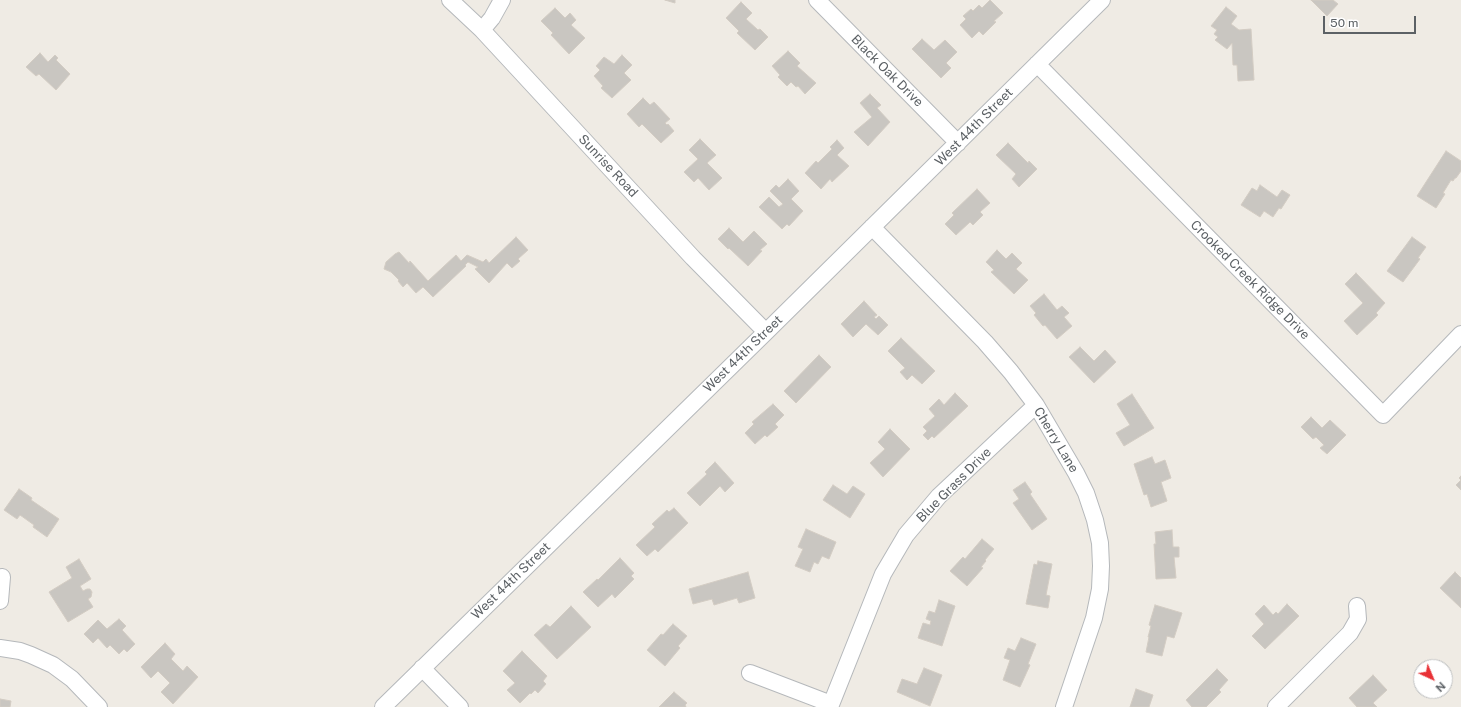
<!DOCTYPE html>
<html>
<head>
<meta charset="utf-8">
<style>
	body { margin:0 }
	#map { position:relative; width:1461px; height:707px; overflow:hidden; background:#efebe4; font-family:"Public Sans",sans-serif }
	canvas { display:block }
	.north { position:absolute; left:1413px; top:659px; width:40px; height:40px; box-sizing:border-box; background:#fff; border:1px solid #bec0c1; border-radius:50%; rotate:136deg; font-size:11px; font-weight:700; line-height:16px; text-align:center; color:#5c6165 }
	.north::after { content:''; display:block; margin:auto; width:14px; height:18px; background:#e83136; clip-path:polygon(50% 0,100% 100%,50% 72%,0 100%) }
	.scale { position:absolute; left:1323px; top:16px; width:93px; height:18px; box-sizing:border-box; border:2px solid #5c6165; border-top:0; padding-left:5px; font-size:12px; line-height:14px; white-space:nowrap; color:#5c6165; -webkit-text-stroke:3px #fff; paint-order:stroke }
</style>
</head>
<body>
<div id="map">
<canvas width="1461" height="707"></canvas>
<div class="north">N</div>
<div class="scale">50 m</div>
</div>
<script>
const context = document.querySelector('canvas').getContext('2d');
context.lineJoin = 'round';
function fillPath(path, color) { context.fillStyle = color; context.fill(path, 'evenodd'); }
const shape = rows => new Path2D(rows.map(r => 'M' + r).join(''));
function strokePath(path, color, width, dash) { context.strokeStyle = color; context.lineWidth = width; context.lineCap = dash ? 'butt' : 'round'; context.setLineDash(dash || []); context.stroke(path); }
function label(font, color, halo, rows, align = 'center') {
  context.font = font + ' "Public Sans",sans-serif'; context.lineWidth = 3; context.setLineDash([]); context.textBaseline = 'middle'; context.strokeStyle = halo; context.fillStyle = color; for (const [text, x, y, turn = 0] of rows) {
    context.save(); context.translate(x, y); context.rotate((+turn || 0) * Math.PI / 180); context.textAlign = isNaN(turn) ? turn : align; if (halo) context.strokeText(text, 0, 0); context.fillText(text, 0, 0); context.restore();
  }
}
const building = shape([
	[665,0,675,0,675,3,665,0],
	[990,0,1003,13,994,21,996,22,983,35,979,31,972,38,960,25,966,19,963,16,971,9,973,11,979,5,982,8,990,0],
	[1311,0,1333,0,1338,4,1327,16,1311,0],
	[741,2,752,13,746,19,758,30,760,29,768,37,755,50,737,33,739,31,726,18,741,2],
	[1226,7,1237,16,1231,24,1239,30,1251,29,1254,80,1238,81,1237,65,1233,65,1232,43,1227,49,1215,40,1218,37,1214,34,1217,30,1211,26,1226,7],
	[555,8,565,18,570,13,576,20,571,25,585,38,569,54,551,35,553,33,541,21,555,8],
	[922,39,934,50,945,40,957,52,946,63,951,68,941,78,912,49,922,39],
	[788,51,800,63,797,66,816,83,805,94,798,86,796,87,791,82,787,86,778,77,780,75,772,66,788,51],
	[40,53,48,62,55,55,58,58,56,60,70,74,56,90,39,74,36,76,26,67,40,53],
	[622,55,632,65,624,73,631,80,612,98,601,88,603,86,594,76,600,70,596,66,604,57,614,64,622,55],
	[870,94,881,105,877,108,890,122,868,146,854,132,872,117,860,103,870,94],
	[643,98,650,105,654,102,670,119,665,123,667,125,668,124,674,131,661,143,642,124,639,127,627,114,643,98],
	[700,139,716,155,707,163,722,178,709,190,698,178,694,182,684,172,698,159,689,150,700,139],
	[837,140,844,148,837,155,849,166,832,182,830,179,821,189,805,173,816,161,818,163,832,149,830,147,837,140],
	[1008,143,1028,163,1029,161,1037,169,1019,187,1012,179,1016,174,996,155,1008,143],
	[1446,151,1461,161,1461,171,1456,178,1455,178,1453,181,1451,180,1443,193,1445,194,1436,208,1417,196,1446,151],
	[788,179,799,191,791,199,803,211,789,226,787,224,782,229,759,207,769,197,779,207,783,204,770,191,776,185,779,188,788,179],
	[1260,185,1277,197,1282,190,1290,195,1281,209,1279,208,1273,217,1264,211,1260,217,1241,205,1252,188,1257,191,1260,185],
	[977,189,990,203,980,212,983,215,973,225,970,222,956,235,945,224,954,215,952,213,977,189],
	[729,228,743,242,754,231,767,244,760,250,762,251,748,266,729,248,728,249,718,239,729,228],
	[516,237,528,250,518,259,520,261,512,268,507,263,489,283,475,269,478,267,468,262,465,265,466,266,433,297,423,287,416,293,407,283,403,287,398,281,399,280,391,272,384,269,386,262,395,254,399,252,409,263,410,261,428,281,456,255,461,261,467,255,483,262,486,259,489,263,516,237],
	[1412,237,1426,247,1418,258,1420,259,1403,282,1387,271,1412,237],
	[997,250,1006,259,1012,253,1022,263,1016,269,1028,280,1014,294,991,272,994,270,986,262,997,250],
	[1356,273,1385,303,1376,313,1378,315,1357,335,1344,321,1363,303,1345,284,1356,273],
	[1044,294,1057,310,1062,306,1069,313,1064,317,1072,326,1057,339,1045,325,1043,326,1034,315,1036,313,1030,306,1044,294],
	[864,301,877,315,874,317,876,319,879,316,888,325,878,335,866,324,853,337,841,324,864,301],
	[901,338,935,371,922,384,912,375,907,380,900,372,905,368,888,351,901,338],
	[1080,347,1094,361,1105,350,1116,362,1094,383,1069,357,1080,347],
	[819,355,831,367,796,403,784,391,819,355],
	[955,393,968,406,934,438,932,436,928,440,923,435,927,431,923,427,935,416,929,409,939,399,944,405,955,393],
	[1132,394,1154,428,1124,446,1116,433,1130,425,1117,404,1132,394],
	[773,404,784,415,775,424,778,427,767,437,765,435,755,444,745,433,754,424,752,422,773,404],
	[1311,417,1322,428,1330,420,1346,435,1327,454,1320,448,1324,445,1316,437,1313,439,1301,427,1311,417],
	[890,429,910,449,883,477,870,463,885,449,878,442,890,429],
	[1152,457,1155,464,1165,460,1171,478,1161,482,1167,501,1151,507,1147,494,1144,495,1134,464,1152,457],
	[715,462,734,483,725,492,720,486,700,506,687,493,707,474,705,472,715,462],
	[1461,476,1461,490,1456,485,1461,480,1459,478,1461,476],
	[1025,482,1032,492,1030,494,1047,519,1032,530,1013,503,1019,499,1013,490,1025,482],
	[833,485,847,494,853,486,865,494,850,518,823,500,833,485],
	[19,489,32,498,31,500,59,519,47,537,33,527,34,525,20,515,17,519,4,510,19,489],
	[674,508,688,523,658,552,655,549,647,556,636,545,655,527,652,524,667,510,669,512,674,508],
	[806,529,836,542,829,559,822,556,818,564,814,562,810,572,795,566,803,549,798,547,806,529],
	[1172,530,1173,547,1179,547,1179,557,1174,557,1176,578,1156,579,1154,544,1156,544,1155,532,1172,530],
	[982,539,994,549,985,560,986,561,981,567,983,568,967,586,950,571,963,557,965,559,982,539],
	[620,558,634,573,631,576,634,579,615,598,612,594,598,607,583,592,597,579,598,580,620,558],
	[79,559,91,579,80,586,83,591,87,589,90,589,92,592,91,597,88,599,93,607,68,622,49,592,72,578,66,567,79,559],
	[1038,561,1052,564,1046,595,1050,596,1048,608,1026,604,1034,564,1037,565,1038,561],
	[748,572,755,598,739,603,737,598,714,605,712,599,693,604,689,589,748,572],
	[1455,572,1461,578,1461,608,1440,588,1455,572],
	[939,600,955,606,942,646,918,638,923,623,930,625,931,621,926,619,929,611,935,613,939,600],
	[1287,604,1299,616,1265,649,1252,636,1264,624,1255,614,1264,605,1273,615,1276,612,1278,614,1287,604],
	[1155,605,1182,613,1174,638,1167,636,1162,656,1146,652,1149,637,1148,637,1151,626,1149,625,1155,605],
	[571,606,591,627,557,659,534,635,546,624,550,627,571,606],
	[119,619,126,626,122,630,135,644,127,652,124,649,119,654,110,645,107,648,98,638,93,643,84,634,98,620,107,629,119,619],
	[673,624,687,636,678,646,680,648,665,666,647,650,661,634,663,635,673,624],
	[1021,638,1036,644,1028,664,1030,665,1020,687,1003,680,1010,660,1004,658,1008,648,1015,651,1021,638],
	[165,643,175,654,171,659,183,671,187,666,198,677,173,704,161,692,170,683,158,671,151,678,141,667,165,643],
	[522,651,547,676,543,681,546,684,538,693,535,690,531,694,530,693,520,703,507,690,515,683,503,671,522,651],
	[924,668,942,675,930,706,897,692,902,679,917,684,924,668],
	[1217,669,1228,680,1219,690,1221,692,1206,707,1192,707,1186,700,1217,669],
	[1373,675,1387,690,1373,703,1377,707,1357,707,1349,698,1373,675],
	[1136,689,1153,695,1149,707,1130,707,1136,689],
	[674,692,687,703,685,705,686,707,659,707,674,692],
	[0,699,11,701,10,707,0,707,0,699]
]);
const minor = shape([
	[450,0,482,30,693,258,766,332],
	[817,0,958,143],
	[482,30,492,18,502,0],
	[1037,64,1383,415,1461,334],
	[872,227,985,342,1011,372,1036,405,1076,473,1086,493,1095,520,1100,543,1101,566,1100,589,1094,618,1064,707],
	[0,601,2,577],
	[0,648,20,651,31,655,53,665,72,679,99,707],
	[422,668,460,707],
	[750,673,831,704],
	[383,707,766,332,1102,0],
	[830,707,883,574,906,535,939,496,1036,405],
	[1276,707,1350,633,1358,619,1357,606]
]);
const streetNames = [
	["Black Oak Drive",887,71,45],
	["West 44th Street",974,127,-45],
	["Sunrise Road",608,166,47],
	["Crooked Creek Ridge Drive",1250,280,45],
	["West 44th Street",743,354,-44],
	["Cherry Lane",1056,440,59],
	["Blue Grass Drive",954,485,-45],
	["West 44th Street",511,581,-44]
];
fillPath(building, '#c9c6c1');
strokePath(building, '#d3ccc3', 1);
strokePath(minor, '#b5b8bb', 18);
strokePath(minor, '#fff', 16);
label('13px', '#5c6165', '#fff', streetNames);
</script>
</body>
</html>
